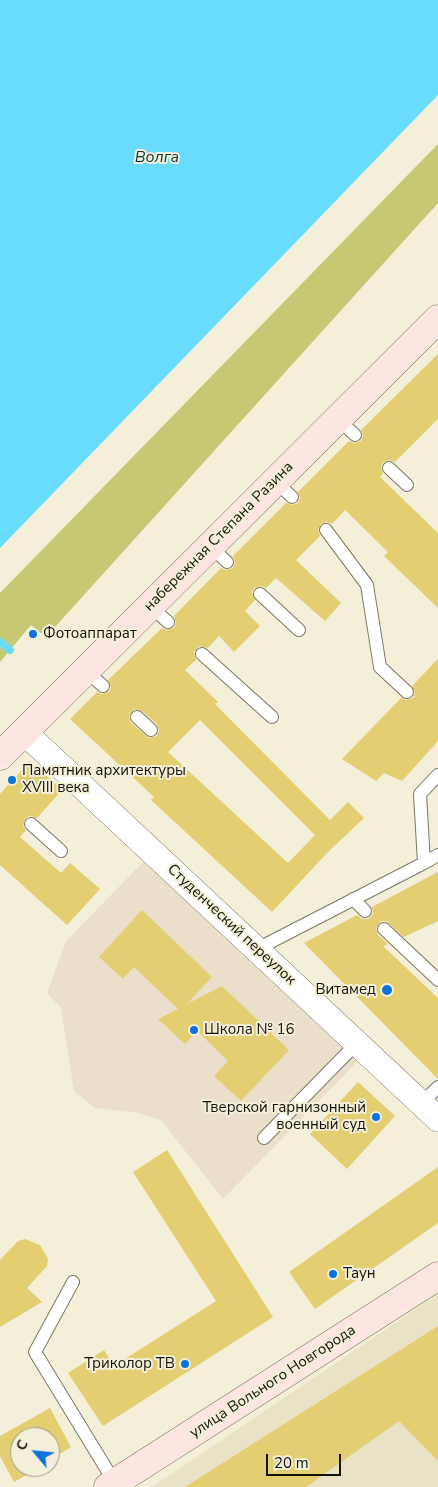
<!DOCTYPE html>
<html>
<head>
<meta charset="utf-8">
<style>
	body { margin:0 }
	#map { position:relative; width:438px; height:1487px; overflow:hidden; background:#f4efd8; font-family:"Nunito Sans",sans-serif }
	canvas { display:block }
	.north { position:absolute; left:10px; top:1427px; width:50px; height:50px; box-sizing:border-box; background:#f4efd8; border:1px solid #9a9786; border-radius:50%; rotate:298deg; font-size:14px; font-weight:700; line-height:20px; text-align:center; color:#14130b }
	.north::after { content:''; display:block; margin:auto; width:18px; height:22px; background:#0973db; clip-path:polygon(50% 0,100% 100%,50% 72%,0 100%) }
	.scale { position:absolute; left:266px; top:1454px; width:75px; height:22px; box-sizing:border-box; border:2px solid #14130b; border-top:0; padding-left:6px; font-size:15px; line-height:18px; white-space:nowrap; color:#14130b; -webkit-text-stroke:4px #f4efd8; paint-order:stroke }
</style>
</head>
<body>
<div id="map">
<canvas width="438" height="1487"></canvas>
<div class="north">С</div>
<div class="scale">20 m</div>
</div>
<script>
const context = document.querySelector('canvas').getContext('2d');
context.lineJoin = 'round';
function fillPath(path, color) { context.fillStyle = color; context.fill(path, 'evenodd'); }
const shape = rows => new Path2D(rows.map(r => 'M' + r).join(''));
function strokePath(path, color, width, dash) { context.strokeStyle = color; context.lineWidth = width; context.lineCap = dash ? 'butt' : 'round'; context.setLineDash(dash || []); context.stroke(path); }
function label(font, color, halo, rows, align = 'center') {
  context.font = font + ' "Nunito Sans",sans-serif'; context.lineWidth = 4; context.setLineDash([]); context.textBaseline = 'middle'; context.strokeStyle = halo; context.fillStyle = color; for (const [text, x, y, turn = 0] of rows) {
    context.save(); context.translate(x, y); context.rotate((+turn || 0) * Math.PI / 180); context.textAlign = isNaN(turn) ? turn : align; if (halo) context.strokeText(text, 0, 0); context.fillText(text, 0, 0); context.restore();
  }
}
const built = shape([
	[438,1294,438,1487,152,1487]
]);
const education = shape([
	[144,861,358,1061,223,1199,161,1120,138,1113,95,1108,74,1091,61,1008,47,993,66,941]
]);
const green = shape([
	[438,144,438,203,46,637,31,625,0,662,0,593]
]);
const water = shape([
	[0,0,438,0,438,95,0,548]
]);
const stream = shape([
	[0,642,10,650]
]);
const building = shape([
	[438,354,438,419,395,462,390,460,383,462,381,467,383,474,380,477,438,533,438,608,384,556,388,552,345,510,332,524,326,522,321,524,318,530,320,536,296,560,341,603,325,621,276,578,266,588,261,586,254,588,252,593,255,600,245,611,260,626,234,652,219,636,208,648,199,646,194,652,196,660,185,670,218,702,215,704,330,820,348,802,364,818,328,852,272,912,151,800,154,797,70,719,97,692,102,694,109,692,111,687,108,680,162,628,167,630,174,628,176,623,174,616,221,568,226,570,233,568,235,563,233,556,286,503,291,505,298,503,300,498,298,492,349,441,354,443,361,441,363,436,361,430],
	[134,709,142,711,157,724,159,731,157,736,149,738,131,723,129,716],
	[200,720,315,835,288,863,168,752],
	[438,659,438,741,402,781,384,773,376,781,342,759,401,698,406,700,413,698,415,693,412,686],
	[30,761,62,790,37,818,29,816,25,819,23,826,26,830,20,837,61,873,70,863,100,889,67,925,0,865,0,794],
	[438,872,438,921,404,937,386,921,381,921,376,928,378,935,388,944,383,946,438,998,438,1079,304,943,357,915,362,919,368,919,373,914,372,907],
	[142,910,212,977,187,1004,222,986,289,1050,241,1101,214,1076,228,1061,197,1031,185,1044,158,1019,178,1009,134,967,123,979,99,957],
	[358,1082,395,1116,347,1169,310,1134],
	[167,1150,273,1317,103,1426,68,1373,104,1350,114,1366,216,1301,133,1172],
	[438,1167,438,1223,315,1309,289,1272],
	[25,1239,40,1245,48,1259,47,1266,27,1288,42,1302,0,1327,0,1260,18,1241],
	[438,1326,438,1461,399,1421,306,1487,185,1487],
	[50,1408,71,1447,50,1460,50,1437,20,1437,20,1467,40,1467,14,1482,0,1456,0,1436]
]);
const lane = shape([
	[338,419,355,435],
	[389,468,407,485],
	[275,481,292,497],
	[326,530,367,585,380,667,407,692],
	[210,546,227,562],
	[260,594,299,630],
	[150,606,168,622],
	[202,654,272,717],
	[85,670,103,686],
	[137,717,151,730],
	[438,775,420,794,424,863,438,855],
	[31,824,61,851],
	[353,899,365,911],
	[384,929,438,980],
	[257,949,424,863],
	[422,1103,438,1087],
	[264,1138,357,1043],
	[73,1282,35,1352,115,1483]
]);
const street = shape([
	[24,732,438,1119]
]);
const secondary = shape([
	[0,756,438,319],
	[108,1487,438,1276]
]);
const markers = [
	[33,634,5,"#0973db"],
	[12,780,5,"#0973db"],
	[387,990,6,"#0973db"],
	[194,1030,5,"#0973db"],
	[376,1117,5,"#0973db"],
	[333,1274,5,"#0973db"],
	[185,1364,5,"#0973db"]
];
const streetNames = [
	["набережная Степана Разина",219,537,-45],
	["Студенческий переулок",231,925,43],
	["улица Вольного Новгорода",273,1382,-33]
];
const poiNames = [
	["Фотоаппарат",43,634],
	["Памятник архитектуры",22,771],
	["XVIII века",22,788],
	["Витамед",376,990,"right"],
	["Школа № 16",204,1030],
	["Тверской гарнизонный",366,1108,"right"],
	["военный суд",366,1125,"right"],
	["Таун",343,1274],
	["Триколор ТВ",175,1364,"right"]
];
const waterNames = [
	["Волга",157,158]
];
fillPath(built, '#e9e2c5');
fillPath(education, '#ebdfcb');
fillPath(green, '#c6c873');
fillPath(water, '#68dbff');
strokePath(stream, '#68dbff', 8);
fillPath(building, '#e3ce72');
strokePath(lane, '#7b7763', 14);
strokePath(street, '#7b7763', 26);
strokePath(secondary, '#7b7763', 29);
strokePath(lane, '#fff', 12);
strokePath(street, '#fff', 25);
strokePath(secondary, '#fde6e1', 28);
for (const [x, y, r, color] of markers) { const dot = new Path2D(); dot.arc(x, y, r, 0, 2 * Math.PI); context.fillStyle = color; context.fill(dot); strokePath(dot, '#f4efd8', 2); }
label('15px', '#14130b', '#f4efd8', streetNames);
label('15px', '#14130b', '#f4efd8', poiNames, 'left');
label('italic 16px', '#003847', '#f4efd8', waterNames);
</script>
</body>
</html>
